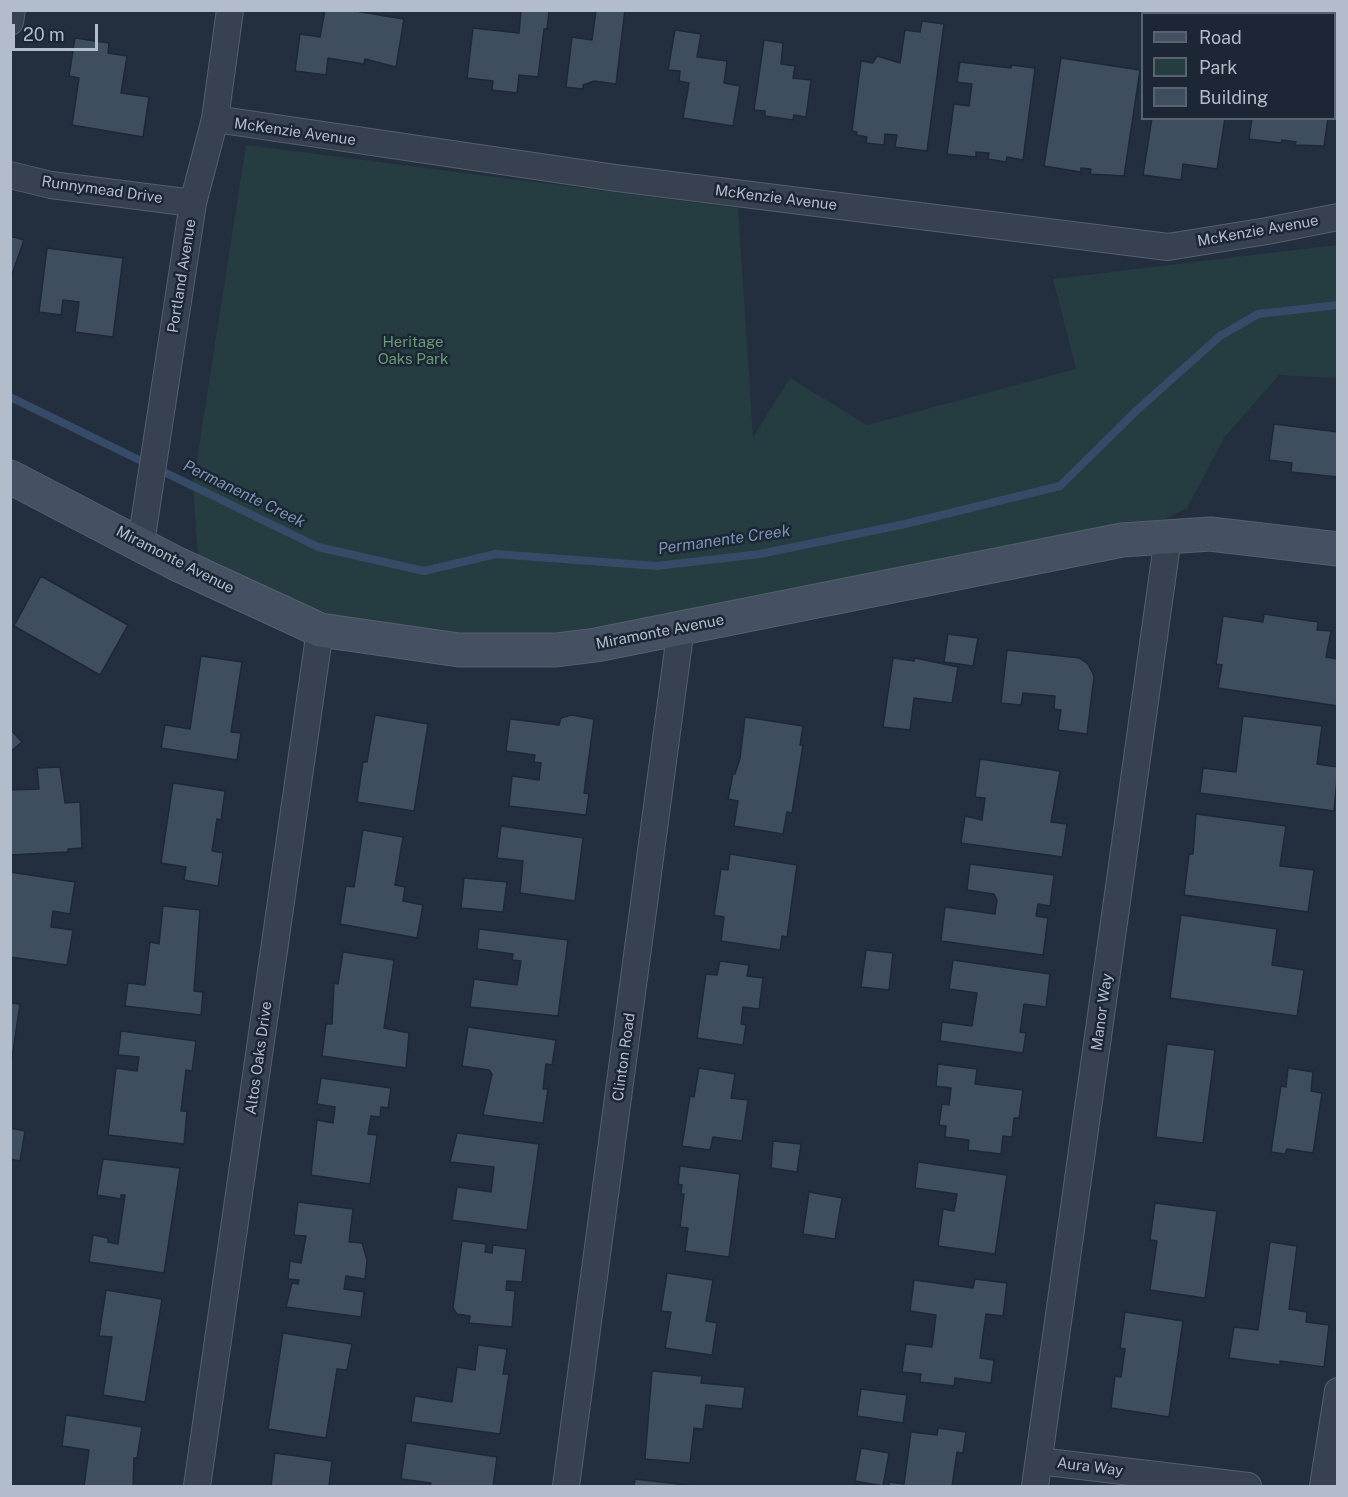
<!DOCTYPE html>
<html>
<head>
<meta charset="utf-8">
<style>
	body { margin:0 }
	#map { position:relative; width:1348px; height:1497px; overflow:hidden; background:#232f3f; font-family:"Public Sans",sans-serif }
	canvas { display:block }
	.frame { position:absolute; inset:0; border:12px solid #b3bcca; pointer-events:none }
	.legend { position:absolute; left:1141px; top:12px; width:195px; height:108px; box-sizing:border-box; background:#1c2634; border:2px solid #586270; margin:0; padding:8px 10px; list-style:none; font-size:18px; color:#b3bcca }
	.legend li { display:flex; align-items:center; gap:12px; height:30px }
	.legend b { width:30px; border:2px solid #586270 }
	.scale { position:absolute; left:12px; top:24px; width:86px; height:27px; box-sizing:border-box; border:3px solid #b3bcca; border-top:0; padding-left:8px; font-size:18px; line-height:21px; white-space:nowrap; color:#b3bcca; -webkit-text-stroke:4px #1c2634; paint-order:stroke }
</style>
</head>
<body>
<div id="map">
<canvas width="1348" height="1497"></canvas>
<div class="frame"></div>
<ul class="legend">
<li><b style="height:8px;background:#455062"></b>Road</li>
<li><b style="height:16px;background:#253d40"></b>Park</li>
<li><b style="height:16px;background:#3f4e5f"></b>Building</li>
</ul>
<div class="scale">20 m</div>
</div>
<script>
const context = document.querySelector('canvas').getContext('2d');
context.lineJoin = 'round';
function fillPath(path, color) { context.fillStyle = color; context.fill(path, 'evenodd'); }
const shape = rows => new Path2D(rows.map(r => 'M' + r).join(''));
function strokePath(path, color, width, dash) { context.strokeStyle = color; context.lineWidth = width; context.lineCap = dash ? 'butt' : 'round'; context.setLineDash(dash || []); context.stroke(path); }
function label(font, color, halo, rows, align = 'center') {
  context.font = font + ' "Public Sans",sans-serif'; context.lineWidth = 5; context.setLineDash([]); context.textBaseline = 'middle'; context.strokeStyle = halo; context.fillStyle = color; for (const [text, x, y, turn = 0] of rows) {
    context.save(); context.translate(x, y); context.rotate((+turn || 0) * Math.PI / 180); context.textAlign = isNaN(turn) ? turn : align; if (halo) context.strokeText(text, 0, 0); context.fillText(text, 0, 0); context.restore();
  }
}
const green = shape([
	[246,145,738,208,753,437,790,378,867,425,1076,369,1053,279,1337,245,1337,378,1279,375,1224,438,1187,508,1122,540,924,578,459,650,364,637,199,572,193,485]
]);
const stream = shape([
	[10,397,318,547,424,571,496,554,657,566,760,554,905,524,1060,486,1136,411,1220,336,1258,314,1338,305]
]);
const building = shape([
	[325,10,349,10,404,19,396,67,365,59,364,64,328,58,326,75,295,71,300,34,320,37,325,10],
	[521,10,549,11,547,29,544,29,538,77,519,75,517,93,492,90,493,81,467,78,473,28,519,33,521,10],
	[596,10,625,10,616,84,594,81,583,85,583,89,566,87,572,37,592,40,596,10],
	[922,21,944,24,927,151,895,147,897,135,885,134,884,145,866,143,867,137,856,135,857,132,852,131,861,61,873,63,877,56,900,63,905,30,920,32,922,21],
	[675,30,701,34,697,57,727,61,724,83,740,86,733,126,683,118,689,83,679,81,680,71,668,70,675,30],
	[75,38,109,43,108,53,127,56,121,93,149,97,143,137,72,125,79,78,69,76,75,38],
	[764,40,783,43,781,64,795,66,793,78,811,80,806,117,794,115,793,120,765,116,765,111,754,110,764,40],
	[1061,58,1140,70,1124,176,1090,174,1091,169,1081,168,1081,172,1044,166,1061,58],
	[960,62,1011,68,1012,65,1035,68,1023,160,1007,157,1006,162,988,159,989,153,976,152,976,157,947,154,954,104,969,106,972,84,957,82,960,62],
	[1152,118,1225,118,1217,169,1183,164,1181,180,1143,175,1152,118],
	[1252,118,1328,118,1324,146,1295,145,1296,142,1282,140,1281,143,1249,139,1252,118],
	[10,236,24,240,10,280,10,236],
	[47,248,123,258,113,337,75,332,79,302,63,300,61,315,39,312,47,248],
	[1274,424,1338,432,1338,477,1291,472,1292,463,1269,460,1274,424],
	[41,576,128,625,100,675,14,626,41,576],
	[1264,614,1318,622,1317,630,1331,631,1326,657,1338,659,1338,706,1218,688,1222,665,1216,664,1223,616,1263,622,1264,614],
	[948,634,978,638,973,666,944,662,948,634],
	[1007,650,1079,658,1088,664,1094,676,1087,734,1058,730,1061,710,1054,709,1055,696,1023,693,1021,705,1001,703,1007,650],
	[201,656,242,662,231,732,241,733,237,760,161,748,165,725,190,729,201,656],
	[893,658,914,661,915,658,958,667,952,703,914,698,910,730,883,727,893,658],
	[375,715,428,724,414,811,357,802,363,762,367,762,375,715],
	[571,715,594,719,584,793,589,794,586,815,509,806,512,776,539,780,541,763,534,762,535,755,506,751,510,719,559,725,561,718,571,715],
	[1243,716,1322,726,1317,764,1338,767,1334,811,1200,793,1203,768,1236,772,1243,716],
	[745,717,803,726,800,745,803,745,792,813,787,812,783,834,734,826,738,801,728,799,733,774,735,774,740,758,745,717],
	[10,729,22,742,10,752,10,729],
	[980,759,1060,771,1051,822,1067,824,1062,857,961,843,965,816,982,820,985,798,975,797,980,759],
	[60,767,65,803,80,802,82,848,68,849,68,852,10,855,10,790,39,789,37,768,60,767],
	[173,783,225,791,221,820,217,819,212,851,223,853,218,886,184,880,186,867,161,863,173,783],
	[1196,814,1286,826,1280,866,1314,870,1308,912,1184,895,1189,854,1193,854,1196,814],
	[501,826,583,838,575,901,520,893,523,861,497,858,501,826],
	[363,830,403,837,395,885,405,887,403,901,423,905,417,938,340,924,346,886,354,887,363,830],
	[730,854,797,865,787,937,782,936,780,950,721,941,724,917,714,915,721,869,728,870,730,854],
	[970,864,1054,875,1050,906,1038,904,1036,916,1048,918,1043,955,941,941,945,907,995,914,997,900,994,894,967,890,970,864],
	[10,872,75,882,70,914,53,911,51,927,73,930,67,965,10,957,10,872],
	[464,878,507,882,503,912,461,908,464,878],
	[163,906,200,910,194,991,203,992,201,1015,125,1006,128,983,145,985,150,942,159,944,163,906],
	[1181,915,1277,929,1272,965,1304,970,1297,1016,1170,998,1181,915],
	[479,929,568,940,558,1016,470,1007,474,979,517,985,521,961,512,960,513,954,477,949,479,929],
	[866,950,893,953,889,990,861,987,866,950],
	[343,952,394,960,384,1028,409,1033,406,1068,322,1056,326,1024,332,1024,334,983,338,984,343,952],
	[953,960,1050,974,1046,1007,1024,1004,1020,1032,1026,1033,1023,1053,940,1041,942,1022,972,1026,977,993,949,989,953,960],
	[720,961,749,965,747,976,763,978,759,1009,743,1007,741,1024,746,1025,743,1045,697,1038,706,974,717,975,720,961],
	[10,1003,20,1004,12,1058,10,1057,10,1003],
	[468,1027,556,1040,552,1065,546,1064,543,1089,548,1089,543,1123,483,1115,492,1074,489,1070,462,1066,468,1027],
	[121,1031,196,1041,192,1071,186,1070,181,1111,187,1111,184,1144,108,1135,116,1068,137,1071,139,1057,118,1055,121,1031],
	[1167,1044,1215,1050,1203,1143,1156,1137,1167,1044],
	[938,1064,977,1069,975,1084,1023,1090,1019,1118,1014,1118,1012,1137,1003,1136,1001,1154,968,1150,969,1140,945,1137,946,1126,939,1125,942,1104,949,1105,951,1088,936,1086,938,1064],
	[699,1068,735,1074,731,1098,748,1100,742,1141,713,1137,710,1150,682,1146,690,1096,694,1097,699,1068],
	[1288,1068,1313,1072,1311,1091,1322,1093,1313,1153,1287,1149,1285,1154,1271,1152,1281,1086,1286,1087,1288,1068],
	[321,1078,391,1088,388,1108,381,1107,380,1117,371,1116,368,1134,377,1135,370,1184,311,1175,317,1120,333,1123,335,1107,317,1104,321,1078],
	[10,1128,25,1131,20,1161,10,1159,10,1128],
	[457,1133,539,1144,527,1230,452,1220,457,1187,491,1192,494,1167,450,1162,457,1133],
	[773,1141,801,1144,797,1172,771,1168,773,1141],
	[103,1159,180,1168,164,1273,89,1262,93,1235,108,1238,108,1242,118,1244,125,1195,121,1195,121,1199,97,1195,103,1159],
	[918,1162,1007,1175,995,1254,938,1246,943,1209,954,1211,957,1194,915,1188,918,1162],
	[680,1166,740,1174,729,1257,685,1251,688,1228,680,1227,684,1194,681,1194,682,1185,678,1184,680,1166],
	[809,1192,842,1198,835,1239,803,1234,809,1192],
	[298,1202,353,1209,349,1242,362,1243,367,1260,365,1279,346,1276,344,1289,364,1292,361,1317,286,1307,292,1283,298,1284,299,1280,288,1279,290,1261,301,1263,306,1236,294,1235,298,1202],
	[1155,1203,1217,1211,1205,1298,1150,1290,1157,1241,1150,1240,1155,1203],
	[462,1241,486,1244,485,1252,492,1253,493,1245,526,1249,522,1282,507,1281,506,1290,515,1291,512,1327,469,1323,470,1316,457,1314,453,1308,462,1241],
	[1270,1242,1297,1246,1289,1309,1307,1312,1306,1322,1329,1325,1324,1367,1280,1361,1280,1365,1229,1358,1234,1327,1258,1330,1270,1242],
	[667,1273,713,1280,706,1321,717,1323,712,1355,665,1348,671,1312,661,1311,667,1273],
	[975,1279,1007,1283,1003,1316,986,1314,980,1358,994,1360,991,1383,955,1378,954,1386,920,1382,921,1374,902,1372,906,1344,932,1347,936,1315,910,1311,914,1280,973,1288,975,1279],
	[106,1290,162,1299,145,1402,103,1395,112,1337,99,1336,106,1290],
	[1125,1312,1183,1321,1169,1417,1111,1408,1115,1376,1121,1377,1125,1349,1120,1348,1125,1312],
	[283,1333,352,1344,347,1370,337,1369,326,1438,268,1429,283,1333],
	[478,1345,507,1349,503,1374,509,1374,500,1434,411,1422,415,1396,452,1402,457,1367,475,1370,478,1345],
	[652,1371,702,1376,701,1383,745,1387,742,1409,706,1405,703,1429,694,1428,690,1463,645,1459,652,1371],
	[861,1389,907,1395,903,1423,857,1416,861,1389],
	[66,1415,142,1427,137,1458,134,1458,133,1486,84,1486,89,1450,62,1446,66,1415],
	[938,1428,966,1432,963,1453,957,1452,952,1486,889,1486,889,1482,904,1484,911,1432,937,1435,938,1428],
	[406,1443,497,1457,493,1486,430,1486,431,1483,401,1479,406,1443],
	[861,1448,889,1453,883,1486,855,1481,861,1448],
	[275,1453,332,1461,329,1486,271,1486,275,1453],
	[635,1479,694,1486,634,1486,635,1479]
]);
const street = shape([
	[10,22,12,10],
	[215,119,616,178,1168,247,1267,231,1338,217],
	[10,175,51,185,193,203],
	[141,543,193,203,215,119,230,10],
	[1039,1461,1248,1486],
	[197,1486,320,630],
	[566,1486,681,627],
	[1035,1486,1168,537],
	[1323,1486,1338,1391]
]);
const secondary = shape([
	[10,477,177,564,320,630,459,650,556,650,596,645,1122,540,1210,534,1338,549]
]);
const streetNames = [
	["McKenzie Avenue",295,132,8],
	["Runnymead Drive",102,190,8],
	["McKenzie Avenue",776,198,7],
	["McKenzie Avenue",1258,231,-10],
	["Portland Avenue",182,276,-81],
	["Miramonte Avenue",175,560,27],
	["Miramonte Avenue",660,632,-11],
	["Manor Way",1102,1012,-82],
	["Clinton Road",624,1057,-82],
	["Altos Oaks Drive",259,1058,-82],
	["Aura Way",1090,1467,7]
];
const parkNames = [
	["Heritage",413,342],
	["Oaks Park",413,359]
];
const waterNames = [
	["Permanente Creek",244,494,26],
	["Permanente Creek",724,540,-8]
];
fillPath(green, '#253d40');
strokePath(stream, '#364b67', 8);
fillPath(building, '#3f4e5f');
strokePath(building, '#1e2836', 1.5);
strokePath(street, '#555f6d', 28);
strokePath(secondary, '#555f6d', 35);
strokePath(street, '#37414f', 26);
strokePath(secondary, '#455062', 33);
label('15px', '#b3bcca', '#1c2634', streetNames);
label('15px', '#699c75', '#1c2634', parkNames);
label('italic 16px', '#7a93b2', '#1c2634', waterNames);
</script>
</body>
</html>
